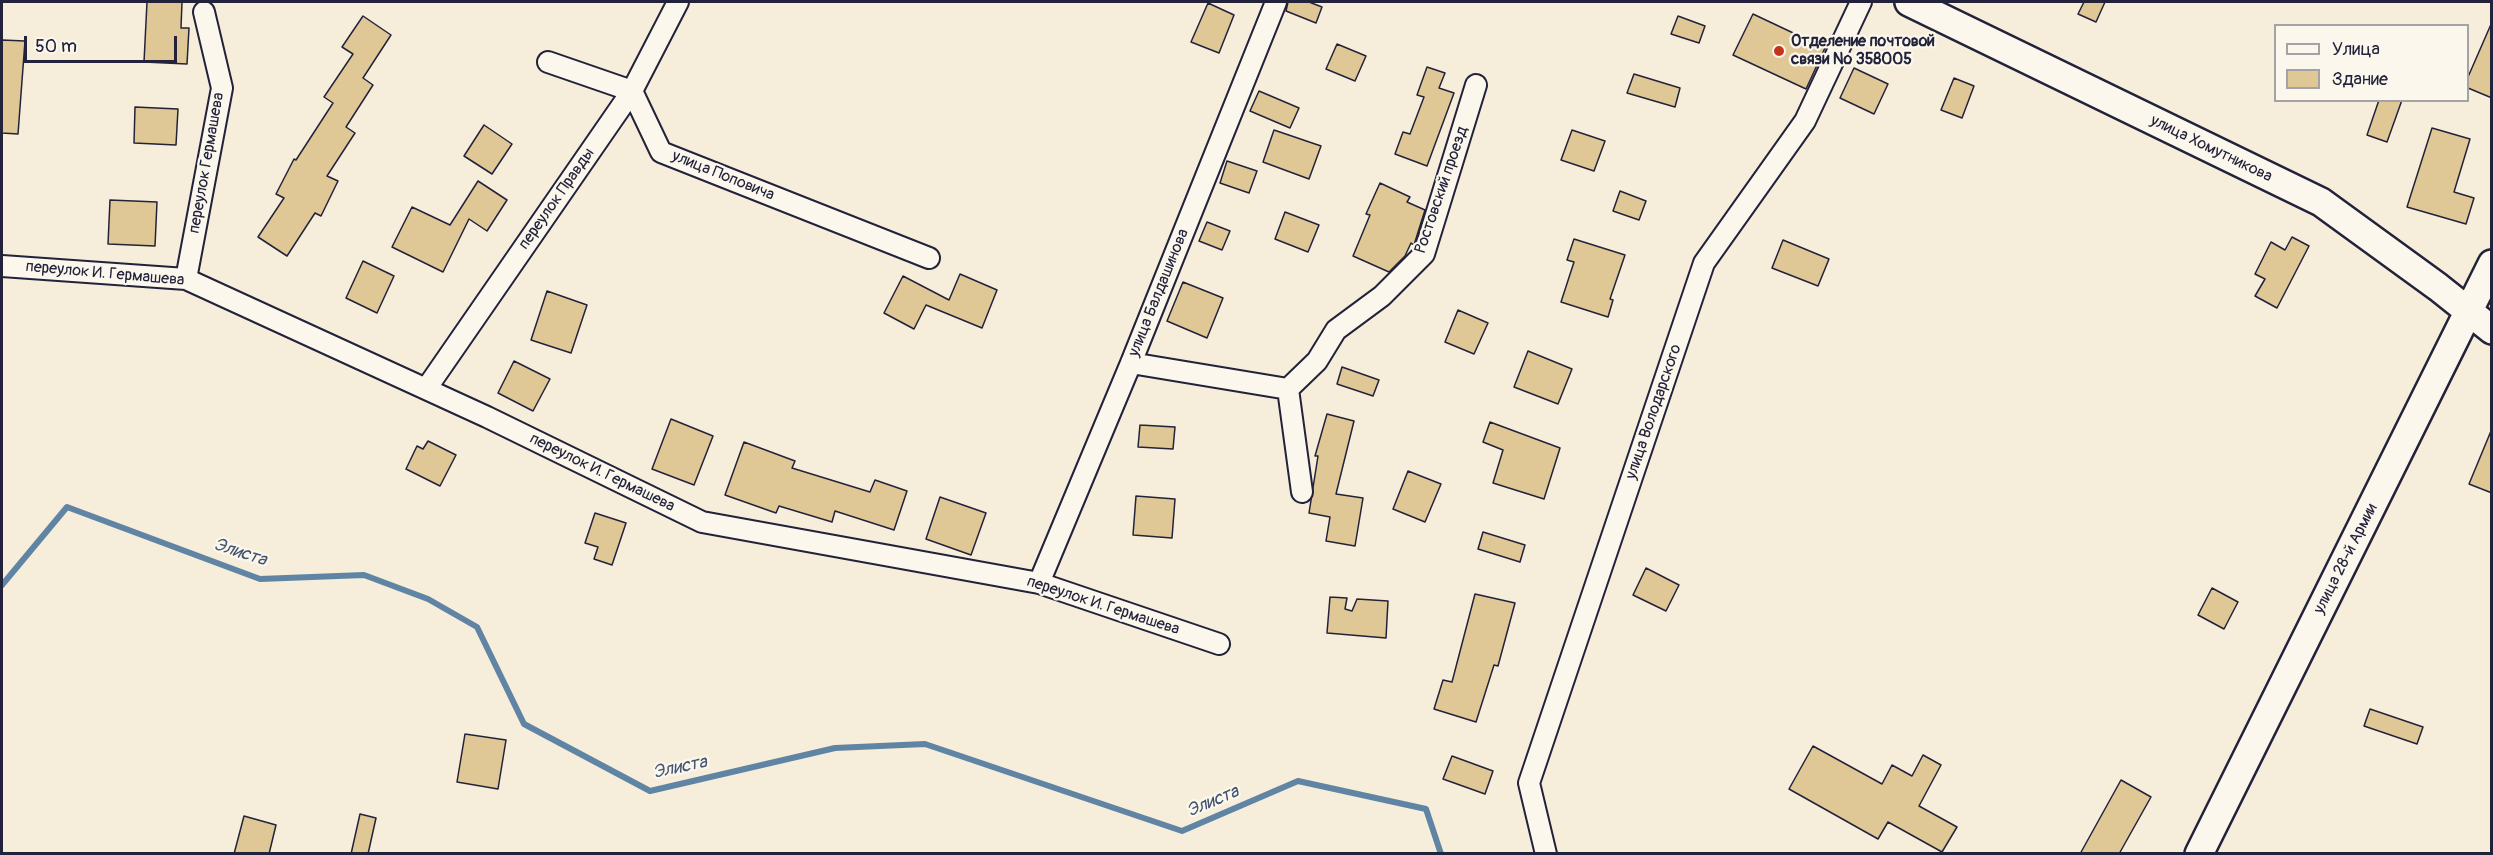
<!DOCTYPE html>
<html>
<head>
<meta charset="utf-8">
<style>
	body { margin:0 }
	#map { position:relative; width:2493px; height:855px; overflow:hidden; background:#f6eddb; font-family:Pangolin,sans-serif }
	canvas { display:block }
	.frame { position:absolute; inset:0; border:3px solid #22223b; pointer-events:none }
	.legend { position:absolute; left:2274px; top:24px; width:195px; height:78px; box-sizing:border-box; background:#fbf7ec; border:2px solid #a4a2a5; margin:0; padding:8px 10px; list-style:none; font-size:18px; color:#22223b }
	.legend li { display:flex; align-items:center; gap:12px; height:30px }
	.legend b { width:30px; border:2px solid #a4a2a5 }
	.scale { position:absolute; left:24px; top:36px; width:153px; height:27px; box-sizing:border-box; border:3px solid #22223b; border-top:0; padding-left:8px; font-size:18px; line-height:21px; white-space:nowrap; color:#22223b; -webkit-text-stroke:4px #fbf7ec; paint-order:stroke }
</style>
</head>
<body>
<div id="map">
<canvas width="2493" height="855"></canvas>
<div class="frame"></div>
<ul class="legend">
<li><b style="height:8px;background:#fbf7ec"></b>Улица</li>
<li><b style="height:16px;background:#e0c796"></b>Здание</li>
</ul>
<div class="scale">50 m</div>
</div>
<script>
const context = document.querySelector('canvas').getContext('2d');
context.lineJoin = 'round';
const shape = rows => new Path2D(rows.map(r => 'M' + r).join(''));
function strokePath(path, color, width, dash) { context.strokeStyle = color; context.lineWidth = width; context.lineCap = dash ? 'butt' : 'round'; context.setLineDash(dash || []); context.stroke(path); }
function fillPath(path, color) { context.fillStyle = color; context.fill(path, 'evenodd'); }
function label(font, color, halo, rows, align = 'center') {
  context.font = font + ' Pangolin,sans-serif'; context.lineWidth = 4.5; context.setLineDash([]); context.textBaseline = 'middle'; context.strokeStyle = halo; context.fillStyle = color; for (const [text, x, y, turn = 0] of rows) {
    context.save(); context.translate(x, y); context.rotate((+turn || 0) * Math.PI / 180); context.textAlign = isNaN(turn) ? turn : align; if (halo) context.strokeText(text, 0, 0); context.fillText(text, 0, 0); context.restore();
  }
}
const stream = shape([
	[2,585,67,507,260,579,364,575,428,599,477,627,524,724,650,791,835,748,925,744,1182,831,1298,781,1426,809,1441,854]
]);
const building = shape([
	[147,2,182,2,181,28,189,28,187,64,144,62,147,2],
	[1288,2,1309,2,1322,7,1316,23,1286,11,1288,2],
	[2084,2,2105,2,2096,22,2078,14,2084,2],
	[1208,3,1234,15,1219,53,1191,42,1208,3],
	[1753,14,1825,48,1806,89,1733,55,1753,14],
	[363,16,391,35,363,78,373,85,346,127,355,133,327,176,338,181,321,216,315,213,287,256,258,237,284,198,276,194,294,159,296,160,333,103,324,97,353,54,342,47,363,16],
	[1678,16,1705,26,1699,43,1671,34,1678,16],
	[2492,22,2492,98,2468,88,2468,77,2492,22],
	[2,40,25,41,18,134,2,133,2,40],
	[1337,44,1366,56,1355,81,1326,69,1337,44],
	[1427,67,1445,73,1439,88,1454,93,1427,166,1395,154,1403,132,1410,134,1424,97,1417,95,1427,67],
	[1854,68,1888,84,1874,114,1840,98,1854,68],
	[1634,74,1680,88,1675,107,1627,93,1634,74],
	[1954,78,1974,86,1962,118,1941,110,1954,78],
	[1259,91,1299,108,1290,128,1250,111,1259,91],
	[2379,100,2402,100,2387,142,2367,135,2379,100],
	[135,107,178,109,176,145,134,143,135,107],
	[484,125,512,144,492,174,464,156,484,125],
	[2432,128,2470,139,2454,192,2474,198,2466,224,2407,207,2432,128],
	[1274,130,1321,146,1309,179,1263,162,1274,130],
	[1572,130,1605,141,1594,171,1561,160,1572,130],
	[1227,161,1257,171,1249,193,1220,183,1227,161],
	[478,181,507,200,487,231,469,219,443,272,392,247,412,207,450,225,478,181],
	[1380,183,1410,197,1407,202,1425,210,1414,245,1411,243,1405,256,1389,272,1353,256,1370,215,1366,214,1380,183],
	[1620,191,1646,201,1639,220,1613,211,1620,191],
	[110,200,157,202,155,246,108,244,110,200],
	[1285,212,1319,225,1308,252,1275,239,1285,212],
	[1207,222,1230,231,1222,250,1199,241,1207,222],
	[2292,237,2309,246,2277,308,2255,296,2265,279,2255,274,2271,242,2285,250,2292,237],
	[1574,239,1625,255,1610,299,1613,300,1608,317,1561,302,1574,262,1567,260,1574,239],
	[1783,240,1829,259,1818,286,1772,268,1783,240],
	[363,261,394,276,377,313,346,298,363,261],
	[960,274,997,290,982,328,926,305,914,329,884,313,903,276,949,300,960,274],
	[1183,282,1223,298,1207,338,1167,321,1183,282],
	[547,291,587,305,571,353,531,340,547,291],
	[1458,310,1488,323,1474,354,1445,342,1458,310],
	[1528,351,1572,369,1558,404,1514,387,1528,351],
	[514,361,550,379,533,411,498,393,514,361],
	[1342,367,1379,380,1373,396,1337,384,1342,367],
	[1327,414,1354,421,1336,494,1363,498,1355,546,1326,541,1330,517,1309,513,1318,456,1315,456,1327,414],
	[671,419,713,436,694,485,652,469,671,419],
	[1490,422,1560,448,1544,499,1493,483,1503,450,1483,442,1490,422],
	[1140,425,1175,427,1173,449,1138,447,1140,425],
	[2491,431,2492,431,2492,493,2469,484,2491,431],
	[428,441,456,455,440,486,406,469,417,446,423,449,428,441],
	[744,442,795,461,792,468,870,492,875,480,907,491,894,530,835,511,832,522,779,506,776,513,725,495,744,442],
	[1408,471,1441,484,1425,522,1393,509,1408,471],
	[1136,496,1175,499,1172,538,1133,535,1136,496],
	[940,497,986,513,971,555,926,539,940,497],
	[595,513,626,523,612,565,594,559,598,547,585,543,595,513],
	[1483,532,1525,545,1520,562,1478,549,1483,532],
	[1646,568,1679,585,1666,611,1633,595,1646,568],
	[2212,588,2238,602,2224,629,2198,615,2212,588],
	[1475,594,1515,603,1498,666,1494,665,1476,722,1434,709,1443,680,1452,682,1475,594],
	[1330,597,1347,598,1345,609,1352,611,1357,599,1388,601,1386,638,1327,633,1330,597],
	[2370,709,2423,727,2417,744,2364,726,2370,709],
	[465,734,506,740,498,789,457,782,465,734],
	[1813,746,1882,784,1892,765,1912,776,1923,755,1941,765,1919,806,1957,827,1942,852,1888,822,1878,839,1789,789,1813,746],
	[1452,756,1493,771,1485,794,1443,779,1452,756],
	[2121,780,2151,797,2119,854,2080,854,2121,780],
	[360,814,376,818,368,854,351,854,360,814],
	[244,816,276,825,269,854,234,854,244,816]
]);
const street = shape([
	[548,62,632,91,661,152,929,258],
	[2,266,186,279,487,417,702,522,1039,583,1219,644],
	[186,279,222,88,204,12],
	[1131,363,1288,389,1317,361,1336,330,1382,296,1424,254,1476,85],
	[426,389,632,91,678,2],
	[1288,389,1302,492],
	[1039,583,1131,363,1276,2],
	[1546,854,1529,783,1704,263,1805,121,1861,2]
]);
const secondary = shape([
	[1909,2,2321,202,2438,287,2492,330],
	[2199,854,2492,264]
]);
const markers = [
	[1779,51,6,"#c8321e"]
];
const poiNames = [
	["Отделение почтовой",1791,42],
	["связи № 358005",1791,60]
];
const streetNames = [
	["улица Хомутникова",2211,149,26],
	["переулок Гермашева",207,163,-80],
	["улица Поповича",723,176,22],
	["Ростовский проезд",1442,190,-71],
	["переулок Правды",557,199,-55],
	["переулок И. Гермашева",105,274,5],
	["улица Балдашинова",1159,293,-68],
	["улица Володарского",1654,412,-71],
	["переулок И. Гермашева",602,473,26],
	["улица 28-й Армии",2346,559,-63],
	["переулок И. Гермашева",1103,606,18]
];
const waterNames = [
	["Элиста",240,553,18],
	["Элиста",680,768,-12],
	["Элиста",1213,802,-23]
];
strokePath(stream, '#6084a3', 6);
fillPath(building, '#e0c796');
strokePath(building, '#22223b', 1.5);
strokePath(street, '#22223b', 24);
strokePath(secondary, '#22223b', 32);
strokePath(street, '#fbf7ec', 20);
strokePath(secondary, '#fbf7ec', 27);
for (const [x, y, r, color] of markers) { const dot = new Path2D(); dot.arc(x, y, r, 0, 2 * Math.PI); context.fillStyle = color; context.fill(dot); strokePath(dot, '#fbf7ec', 2); }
label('bold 16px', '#22223b', '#fbf7ec', poiNames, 'left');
label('16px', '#22223b', '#fbf7ec', streetNames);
label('italic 18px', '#41536f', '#fbf7ec', waterNames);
</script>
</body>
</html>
